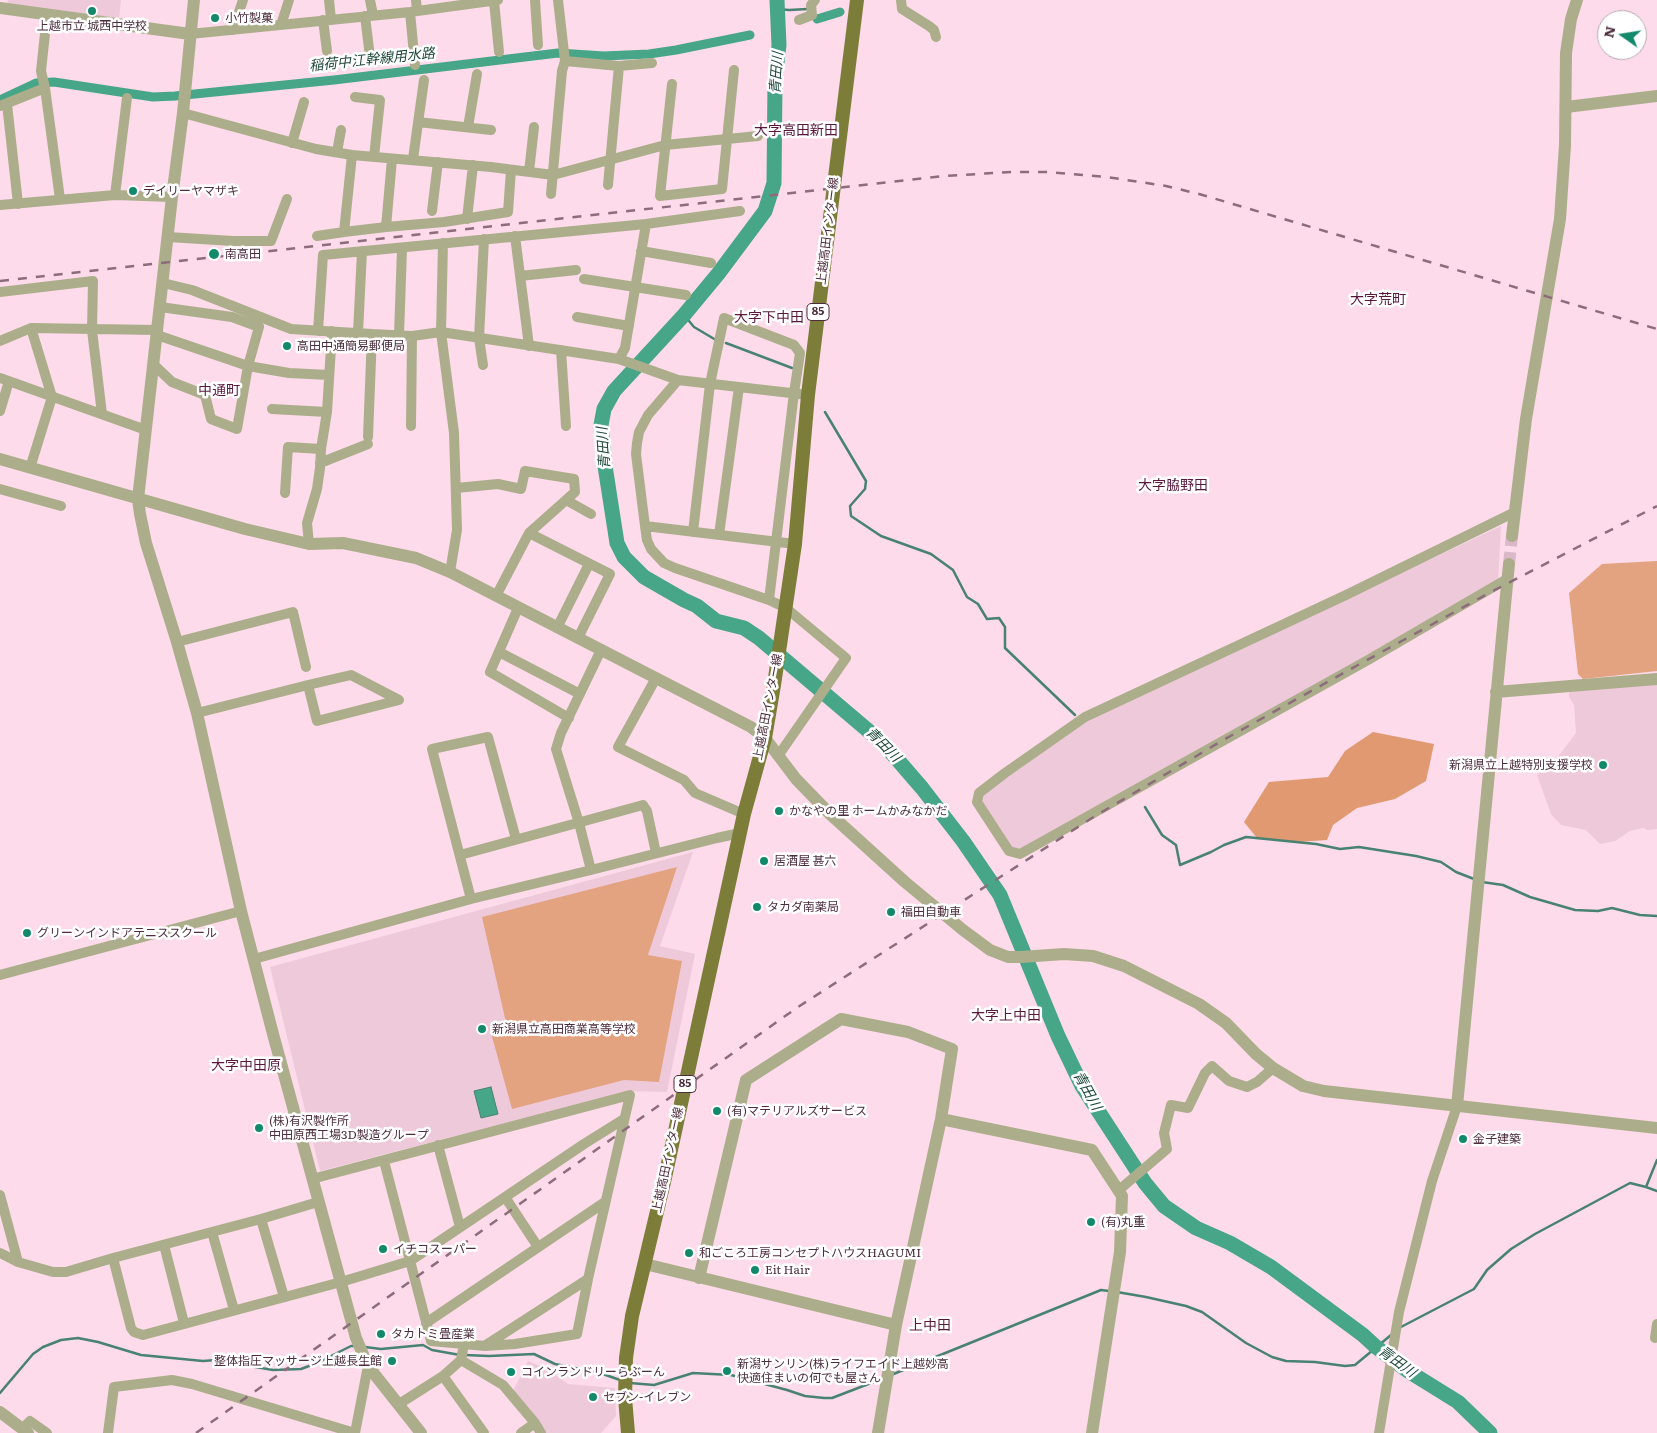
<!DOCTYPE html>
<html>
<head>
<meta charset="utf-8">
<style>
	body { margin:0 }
	#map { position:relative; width:1657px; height:1433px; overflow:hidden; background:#fddbea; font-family:Literata,serif }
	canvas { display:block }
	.north { position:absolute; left:1597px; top:10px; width:50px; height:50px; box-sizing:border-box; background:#fff; border:1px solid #b8abb1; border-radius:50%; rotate:283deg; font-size:14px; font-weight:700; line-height:20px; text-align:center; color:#4d2d3d }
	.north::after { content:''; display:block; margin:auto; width:18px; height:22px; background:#13896b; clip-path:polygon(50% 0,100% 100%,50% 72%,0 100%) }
</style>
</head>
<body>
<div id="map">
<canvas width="1657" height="1433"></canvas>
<div class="north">N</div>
</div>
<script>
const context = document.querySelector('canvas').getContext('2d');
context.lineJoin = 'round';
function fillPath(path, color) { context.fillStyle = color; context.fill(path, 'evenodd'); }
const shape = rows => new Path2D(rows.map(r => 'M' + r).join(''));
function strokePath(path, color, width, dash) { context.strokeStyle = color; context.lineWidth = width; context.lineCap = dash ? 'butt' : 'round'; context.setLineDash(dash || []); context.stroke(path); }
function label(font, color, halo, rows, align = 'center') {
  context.font = font + ' Literata,"Noto Sans JP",serif'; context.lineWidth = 5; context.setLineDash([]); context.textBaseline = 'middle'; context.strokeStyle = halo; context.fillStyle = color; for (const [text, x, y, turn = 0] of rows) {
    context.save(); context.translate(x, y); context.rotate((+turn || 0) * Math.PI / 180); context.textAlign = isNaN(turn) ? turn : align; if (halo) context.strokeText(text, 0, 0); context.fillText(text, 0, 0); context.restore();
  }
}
const built = shape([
	[8,0,121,0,119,18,7,5],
	[1501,526,1498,582,1020,851,1012,849,980,800,981,796,1087,720],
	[1657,684,1657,829,1648,830,1643,828,1630,831,1615,841,1600,844,1586,830,1561,825,1551,814,1537,775,1560,754,1576,733,1574,705,1569,697,1569,692],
	[693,852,660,946,695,954,667,1092,628,1091,320,1171,270,967],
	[528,1361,547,1369,568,1384,615,1388,616,1416,601,1433,545,1433,513,1391]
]);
const green = shape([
	[1657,561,1657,671,1583,679,1578,674,1569,593,1602,564],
	[677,867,648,955,682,961,659,1082,624,1080,512,1109,491,1033,507,1027,482,917]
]);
const forest = shape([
	[1373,732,1434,744,1426,781,1395,799,1357,808,1333,825,1327,840,1298,842,1257,838,1244,822,1269,782,1328,777,1345,751]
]);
const water = shape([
	[491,1087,498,1114,481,1118,474,1091,491,1087]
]);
const stream = shape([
	[777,9,789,10,808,9],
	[817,16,817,19],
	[684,315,694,327,716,340],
	[726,343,792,368],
	[825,412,866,481,865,489,850,506,851,516,881,536,931,554,953,570,967,597,978,604,987,619,999,618,1005,627,1005,648,1075,715],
	[1145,807,1162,835,1176,845,1180,865,1211,852,1224,845,1246,837,1316,844,1340,849,1359,847,1416,856,1441,862,1456,872,1474,879],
	[1482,882,1503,885,1530,897,1575,910,1598,911,1612,908,1640,915,1657,916],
	[1646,1187,1657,1160],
	[1117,1292,1146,1297,1186,1306,1202,1312,1246,1343,1272,1357,1286,1361,1315,1362,1345,1366,1355,1365,1391,1335],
	[1399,1328,1474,1289,1487,1270,1511,1249,1535,1234,1630,1183,1646,1187,1657,1191],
	[365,1347,381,1349,423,1345,432,1350,460,1355],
	[465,1355,489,1356,534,1354,555,1364,600,1373,620,1380],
	[891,1375,1101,1290,1109,1291],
	[630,1383,654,1385,693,1373,731,1375,787,1390,805,1396,824,1398,832,1398,884,1378],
	[0,1393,33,1354,43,1347,61,1340,78,1338,98,1342,141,1355,203,1361,216,1360,273,1370,301,1369,317,1363,351,1346,354,1346]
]);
const canal = shape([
	[817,19,840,12],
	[0,100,36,83,54,82,153,97,175,96,334,80,558,53,604,56,649,54,676,50,750,35]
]);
const river = shape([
	[777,0,779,45,775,81,774,183,765,211,718,274,684,315,614,391,604,409,601,425,605,466,617,543,624,557,644,577,684,600,697,606,716,621,744,628,759,638,884,744,922,788,963,841,1000,895,1058,1036,1082,1086,1145,1183,1164,1206,1196,1228,1230,1243,1271,1267,1363,1335,1376,1347,1408,1371,1458,1402,1490,1433]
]);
const tertiaryTunnel = shape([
	[1509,564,1512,536]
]);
const minor = shape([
	[329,0,331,19],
	[370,0,373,15],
	[416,0,417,11],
	[535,0,538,45],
	[558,0,565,61],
	[901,0,902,9,929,26,934,30,936,37],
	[494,1,499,52],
	[410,12,415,65],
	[47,15,41,71,45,88,60,199],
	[365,16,370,57],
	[323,20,327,51],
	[799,20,812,15,811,5,815,0],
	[281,25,289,0],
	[233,30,243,0],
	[190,34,410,12,498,0],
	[619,66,652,63],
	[672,84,660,196,722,189,734,70],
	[355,97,380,100,374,157],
	[7,104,18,204],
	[0,106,45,88],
	[183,113,316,149,352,155,491,167,553,175,665,145,758,136],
	[418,122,491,130],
	[468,127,477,74],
	[292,143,304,102],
	[337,152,341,130],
	[413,159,424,80],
	[529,172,534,127],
	[551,194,562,71,565,61,619,66,608,185],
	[115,195,127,98],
	[0,205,115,195,172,197],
	[432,211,438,162],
	[467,219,473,165],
	[386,227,444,222,508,212,511,170],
	[344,232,386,227,392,159],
	[317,236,344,232,352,155],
	[515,236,529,346],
	[168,237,233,241,271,241,287,199],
	[443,243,441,332,454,433,457,530,450,572],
	[641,251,711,263],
	[520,276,576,270],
	[584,279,686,295],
	[163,283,192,290,291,329,372,334,368,437],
	[0,292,93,281,92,330,102,414],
	[577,317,629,326],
	[318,331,323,255,646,224,740,211],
	[358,333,362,251],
	[372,334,412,336,411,426],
	[157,335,248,366,289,373,329,375],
	[399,335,402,249],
	[412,336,441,332,619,359,678,380,808,395],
	[0,341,31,328,157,330],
	[561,350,566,426],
	[619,359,625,348,646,224],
	[153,364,172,382,205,395,211,419,237,429,248,366,259,327,232,317,160,307],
	[483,365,479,338,484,239],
	[0,378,146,430],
	[678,380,648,415,639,432,637,443,636,454,645,526,647,540,651,549,664,563,675,568,769,600,786,608,846,658,778,756],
	[272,409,327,412],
	[0,411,9,381],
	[320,463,368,444],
	[30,468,52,397,31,328],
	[456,488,498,484,521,489,525,471,574,479,575,492,529,533],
	[0,489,61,506],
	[285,493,288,447,321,449],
	[566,500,591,514],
	[645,526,795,544],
	[693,532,710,384,724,318,794,345,800,353,794,393,769,600],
	[719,535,739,387],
	[309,544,307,523,317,489,320,468,321,449,327,412,332,331],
	[1507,579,1368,660,1020,854,1009,851,977,802,979,793,1005,773,1085,717,1346,595,1515,512],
	[496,596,529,533,610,574,578,638],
	[518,608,490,672,569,718],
	[557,628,589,564],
	[177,642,293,612,306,667],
	[499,652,580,694],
	[656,678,618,747,684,780,695,793,744,814],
	[197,713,308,685,351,675,399,700,317,721,308,685],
	[460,855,643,805,647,811,656,853],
	[591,870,579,823,556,749,561,733,601,650],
	[471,899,432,749,488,737,516,839],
	[254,959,471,899,591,870,717,838,740,833],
	[0,975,241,911],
	[438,1145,460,1227],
	[312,1179,630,1095,588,1279,577,1334,515,1344,485,1346,431,1341,384,1161],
	[1119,1190,1167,1149,1164,1133,1171,1105,1188,1108,1205,1073,1212,1066,1229,1081,1247,1087,1257,1082,1273,1068],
	[0,1195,18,1262],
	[505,1197,538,1247],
	[318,1202,261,1219,113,1258,131,1328,134,1332,143,1335,341,1282,410,1261,584,1144,624,1119],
	[261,1219,284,1297],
	[212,1232,234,1310],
	[164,1245,184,1323],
	[0,1253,18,1262,53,1272,66,1272,113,1258],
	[426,1323,605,1202],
	[1655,1338,1657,1324],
	[464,1344,461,1360,503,1385,535,1423,541,1433],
	[486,1345,588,1279],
	[461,1360,443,1376,484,1433],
	[399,1404,443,1376],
	[23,1428,30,1421,47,1433],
	[108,1433,114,1387,172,1380,192,1384,355,1433],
	[355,1433,368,1366],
	[521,1433,535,1423],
	[1379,1433,1399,1312,1432,1181,1457,1106]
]);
const tertiary = shape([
	[194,0,183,113,172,197,138,499,140,514,146,543,177,642,197,713,241,911,273,1034,356,1338,368,1366,421,1433],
	[0,8,190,34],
	[1566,107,1657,96],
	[0,459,245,529,309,544,343,543,416,558,450,572,751,727,765,738,796,779,830,814,905,882,963,930,990,950,1008,957,1021,957,1064,954,1093,956,1124,966,1199,1004,1226,1023,1256,1054,1273,1068,1303,1086,1324,1091,1657,1128],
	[1512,536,1526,419,1560,219,1565,145,1566,53,1571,19,1577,0],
	[1496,692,1657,679],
	[1457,1106,1509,564],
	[941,1119,1092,1150,1122,1196,1120,1252,1092,1433],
	[645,1264,896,1325],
	[699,1278,746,1080,841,1019,908,1032,952,1049,941,1119,896,1325,878,1433],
	[0,1412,28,1433]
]);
const primary = shape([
	[628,1433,625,1398,626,1358,632,1316,664,1182,744,814,765,738,774,685,795,544,808,395,857,0]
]);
const rail = shape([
	[0,281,944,176,1011,172,1046,172,1107,177,1166,186,1199,194,1657,329],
	[196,1433,798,1007,1092,818,1225,739,1358,665,1491,592,1657,506]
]);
const markers = [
	[92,11,5,"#13896b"],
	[215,18,5,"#13896b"],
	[133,191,5,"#13896b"],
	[214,254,6,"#13896b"],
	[287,346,5,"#13896b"],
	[1603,765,5,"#13896b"],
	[779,811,5,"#13896b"],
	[764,861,5,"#13896b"],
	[757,907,5,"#13896b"],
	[891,912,5,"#13896b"],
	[27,933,5,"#13896b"],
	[482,1029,5,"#13896b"],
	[717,1111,5,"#13896b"],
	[259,1128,5,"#13896b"],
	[1463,1139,5,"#13896b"],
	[1091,1222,5,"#13896b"],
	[383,1249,5,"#13896b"],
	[689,1253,5,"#13896b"],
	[755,1270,5,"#13896b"],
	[381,1334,5,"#13896b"],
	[392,1361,5,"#13896b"],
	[727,1371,5,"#13896b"],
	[511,1372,5,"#13896b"],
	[593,1397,5,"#13896b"]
];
const shields = [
	[818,312,22],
	[685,1084,22]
];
const shieldNames = [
	["85",818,312],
	["85",685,1084]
];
const poiNames = [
	["小竹製菓",225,18],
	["上越市立 城西中学校",92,26,"center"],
	["デイリーヤマザキ",143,191],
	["南高田",225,254],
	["高田中通簡易郵便局",297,346],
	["新潟県立上越特別支援学校",1593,765,"right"],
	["かなやの里 ホームかみなかだ",789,811],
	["居酒屋 甚六",774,861],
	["タカダ南薬局",767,907],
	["福田自動車",901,912],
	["グリーンインドアテニススクール",37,933],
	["新潟県立高田商業高等学校",492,1029],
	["(有)マテリアルズサービス",727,1111],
	["(株)有沢製作所",269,1121],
	["中田原西工場3D製造グループ",269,1135],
	["金子建築",1473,1139],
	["(有)丸重",1101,1222],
	["イチコスーパー",393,1249],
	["和ごころ工房コンセプトハウスHAGUMI",699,1253],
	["Eit Hair",765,1270],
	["タカトミ畳産業",391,1334],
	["整体指圧マッサージ上越長生館",382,1361,"right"],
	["新潟サンリン(株)ライフエイド上越妙高",737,1364],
	["快適住まいの何でも屋さん",737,1378],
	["コインランドリーらぶーん",521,1372],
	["セブン-イレブン",603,1397]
];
const streetNames = [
	["上越高田インター線",828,231,-83],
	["上越高田インター線",768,707,-79],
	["上越高田インター線",668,1160,-78]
];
const waterNames = [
	["稲荷中江幹線用水路",372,60,-6],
	["青田川",777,73,-86],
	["青田川",604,448,-94],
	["青田川",883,745,45],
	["青田川",1087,1091,61],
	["青田川",1397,1362,36]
];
const neighbourhoodNames = [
	["大字高田新田",796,131],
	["大字荒町",1378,300],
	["大字下中田",769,318],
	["中通町",219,391],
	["大字脇野田",1173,486],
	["大字上中田",1006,1016],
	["大字中田原",246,1066],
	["上中田",930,1326]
];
fillPath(built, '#eec9da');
fillPath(green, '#e4a380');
fillPath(forest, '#e19971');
fillPath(water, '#46a687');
strokePath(water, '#488271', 1);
strokePath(stream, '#488271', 2.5);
strokePath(canal, '#46a687', 9);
strokePath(river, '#46a687', 15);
strokePath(tertiaryTunnel, '#dab8c7', 12, [12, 6]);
strokePath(minor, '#acae8b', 10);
strokePath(tertiary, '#acae8b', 12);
strokePath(primary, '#7d7d3a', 14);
strokePath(rail, '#8d6c7c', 2.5, [9, 9]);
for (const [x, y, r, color] of markers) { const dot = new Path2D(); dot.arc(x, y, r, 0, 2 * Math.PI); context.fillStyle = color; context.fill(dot); strokePath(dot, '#fff', 2); }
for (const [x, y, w] of shields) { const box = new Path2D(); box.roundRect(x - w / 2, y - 8.5, w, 17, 4); context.fillStyle = '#fff'; context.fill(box); strokePath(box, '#4d2d3d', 1); }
label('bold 11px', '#4d2d3d', null, shieldNames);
label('12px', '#4d2d3d', '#fff', poiNames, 'left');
label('12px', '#4d2d3d', '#fff', streetNames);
label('italic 14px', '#1f483b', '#fff', waterNames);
label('14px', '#59173c', '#fff', neighbourhoodNames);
</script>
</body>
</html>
